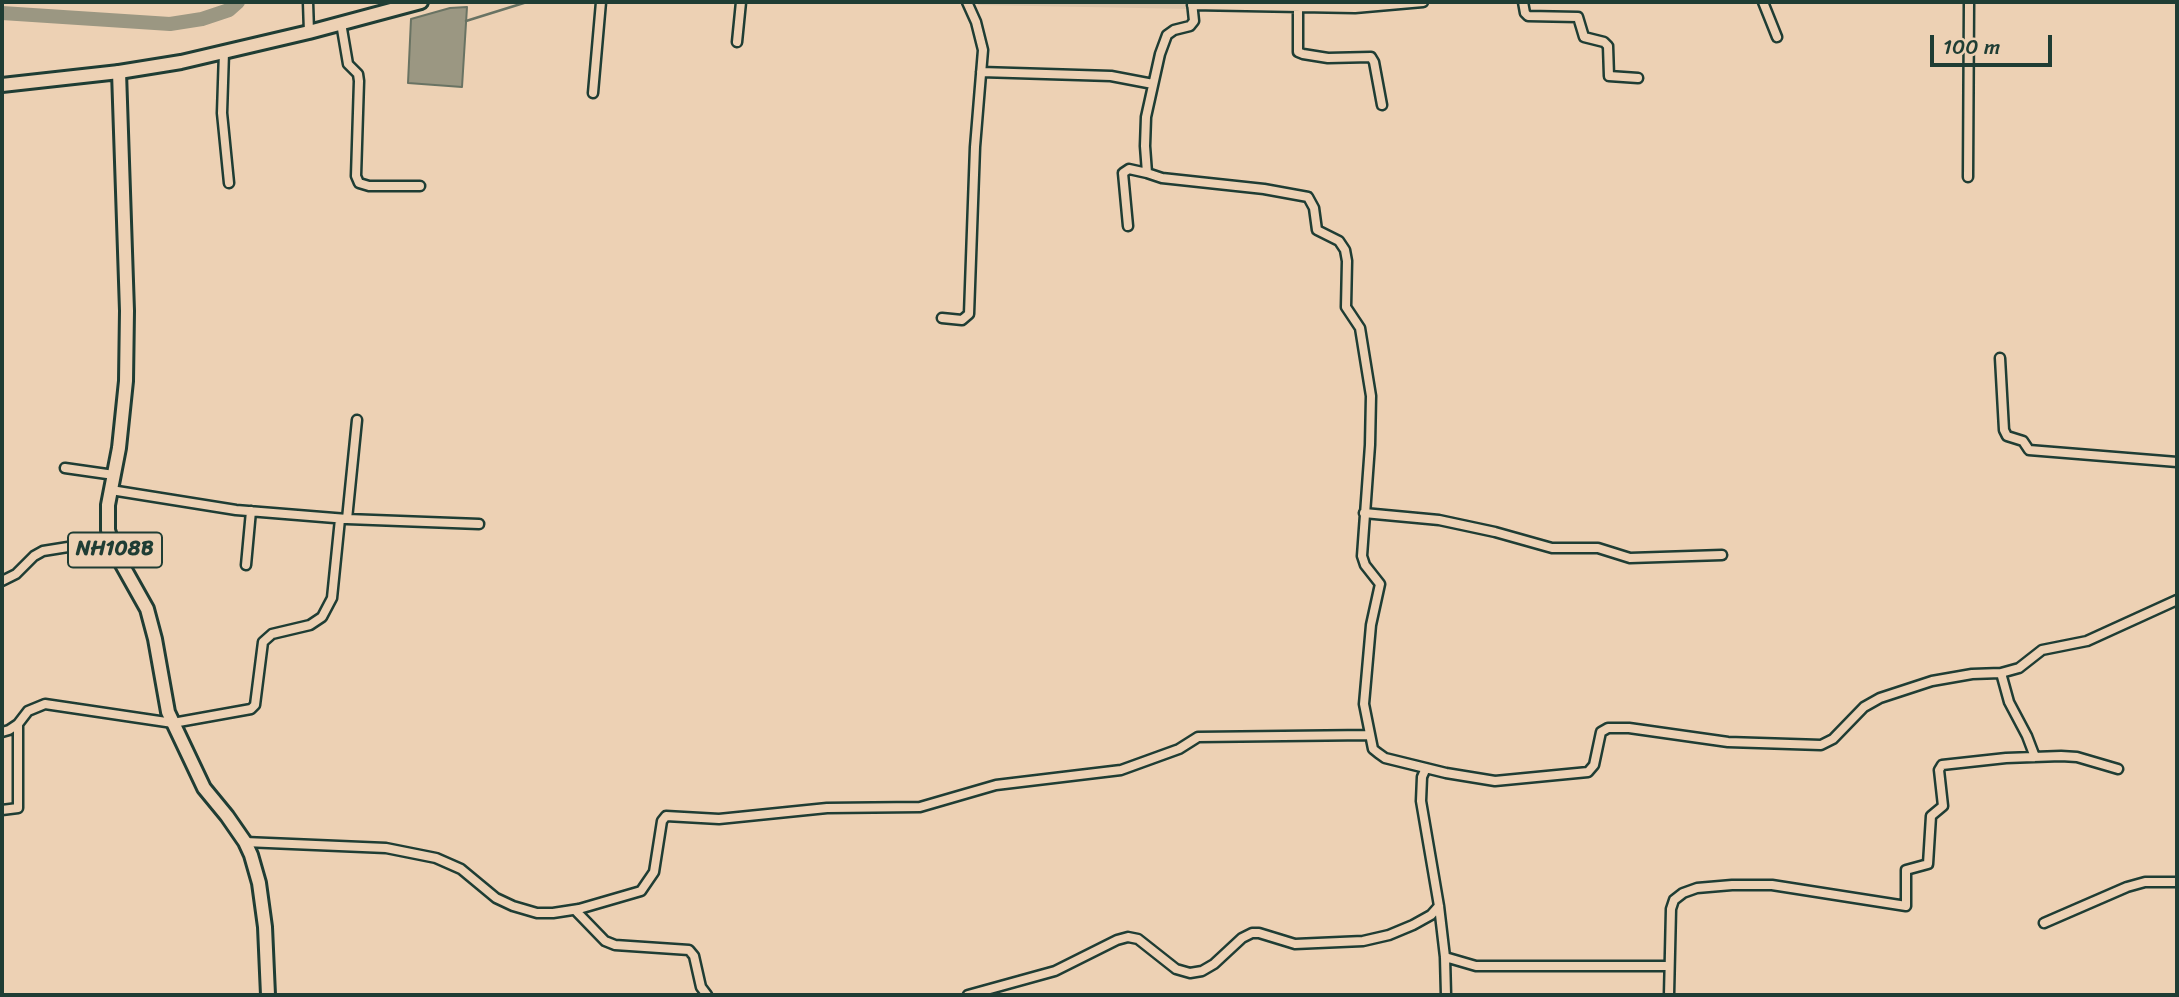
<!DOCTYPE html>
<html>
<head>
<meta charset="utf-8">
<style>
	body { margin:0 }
	#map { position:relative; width:2179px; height:997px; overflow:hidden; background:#edd1b4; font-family:Sriracha,sans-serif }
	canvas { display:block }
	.frame { position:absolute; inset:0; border:4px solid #1f3d34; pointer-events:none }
	.scale { position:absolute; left:1930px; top:35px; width:122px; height:32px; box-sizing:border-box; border:4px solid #1f3d34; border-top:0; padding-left:9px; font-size:21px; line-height:24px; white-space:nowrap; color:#1f3d34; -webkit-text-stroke:5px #edd1b4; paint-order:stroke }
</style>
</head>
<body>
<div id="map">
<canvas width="2179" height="997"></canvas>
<div class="frame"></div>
<div class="scale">100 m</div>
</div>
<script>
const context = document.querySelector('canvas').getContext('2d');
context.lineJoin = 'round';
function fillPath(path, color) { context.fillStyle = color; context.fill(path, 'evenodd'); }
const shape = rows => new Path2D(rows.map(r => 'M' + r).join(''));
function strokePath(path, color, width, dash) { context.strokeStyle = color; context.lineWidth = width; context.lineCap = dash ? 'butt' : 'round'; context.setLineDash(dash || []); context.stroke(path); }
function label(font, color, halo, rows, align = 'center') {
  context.font = font + ' Sriracha,sans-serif'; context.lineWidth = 7; context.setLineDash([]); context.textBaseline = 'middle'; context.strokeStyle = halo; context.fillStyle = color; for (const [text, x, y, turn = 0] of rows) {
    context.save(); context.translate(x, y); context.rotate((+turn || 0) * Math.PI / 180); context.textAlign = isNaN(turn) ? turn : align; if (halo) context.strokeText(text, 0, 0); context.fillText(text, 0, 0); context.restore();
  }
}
const built = shape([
	[978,2,1248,2,1247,10,978,5]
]);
const water = shape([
	[467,7,462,87,408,83,411,19,450,8,467,7]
]);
const stream = shape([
	[466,21,527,2]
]);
const river = shape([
	[2,13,170,24,202,19,229,10,238,2]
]);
const minor = shape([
	[308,2,309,32],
	[1192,2,1194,21,1190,26,1174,30,1167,35,1160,54,1146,117,1145,146,1147,173,1162,178,1264,189,1308,197,1314,208,1317,230,1339,241,1345,250,1347,261,1346,307,1360,328,1371,396,1370,445,1362,556,1365,565,1380,584,1371,625,1364,704,1373,749,1378,753,1385,758,1446,773,1495,781,1588,772,1594,765,1601,732,1608,728,1629,728,1728,742,1821,745,1833,739,1864,707,1880,698,1932,681,1972,674,2001,673,2019,668,2042,650,2087,641,2177,600],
	[1523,2,1525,13,1528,16,1578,17,1584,37,1604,42,1608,46,1609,76,1638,78],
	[1763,2,1777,37],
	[1192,5,1355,8,1423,2],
	[1298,8,1298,52,1303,54,1328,58,1371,57,1374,62,1382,105],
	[341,23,348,64,358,74,359,81,356,176,359,183,369,186,420,186],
	[737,42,741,2],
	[224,52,222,113,229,183],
	[981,72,1111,76,1153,84],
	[593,93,601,2],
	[1968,177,1969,2],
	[1128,226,1123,173,1129,169,1147,173],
	[942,318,962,320,969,314,975,147,983,50,976,22,967,2],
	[2000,358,2004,430,2007,436,2023,441,2029,450,2177,462],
	[65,468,114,475],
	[111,490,236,510,347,519,479,524],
	[1364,513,1439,520,1495,532,1552,548,1598,548,1630,558,1722,555],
	[347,519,357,420],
	[246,565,251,511],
	[2,581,16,574,34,556,43,551,68,547,115,552],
	[2001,673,2009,702,2027,736,2035,757],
	[2,732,9,730,18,724,28,711,45,704,173,723,251,709,255,705,263,642,272,634,310,625,322,617,332,598,340,519],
	[1426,768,1422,777,1421,801,1439,906,1445,957,1446,995],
	[2,810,18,808,18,724],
	[245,842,386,848,436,858,461,869,496,898,513,906,537,913,553,913,579,909,641,891,654,872,662,821,666,816,719,819,827,808,920,807,996,785,1121,770,1179,749,1198,737,1369,735],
	[575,910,605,941,615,945,689,950,694,956,701,987,707,995],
	[2044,923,2127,887,2145,882,2177,882],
	[1445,957,1476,966,1669,966],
	[968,995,1055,971,1117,940,1128,937,1138,939,1176,969,1190,973,1202,971,1214,964,1242,938,1252,933,1259,933,1295,944,1363,941,1389,935,1413,925,1431,915,1439,906],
	[1669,995,1671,909,1674,900,1683,893,1697,888,1732,885,1772,885,1906,906,1906,870,1928,864,1931,816,1943,806,1939,770,1942,765,2006,758,2061,756,2077,757,2118,769]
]);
const primary = shape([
	[119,72,181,62,309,32,421,2]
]);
const trunk = shape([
	[2,85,119,72,127,311,126,381,119,448,108,505,108,530,115,552,147,609,155,639,168,712,204,788,227,816,245,842,251,855,259,883,265,927,268,995]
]);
const shields = [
	[115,550,94]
];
const shieldNames = [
	["NH108B",115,550]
];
fillPath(built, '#dcc4a9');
fillPath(water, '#9b9782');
strokePath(water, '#697363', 2);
strokePath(stream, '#697363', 2.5);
strokePath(river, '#9b9782', 14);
strokePath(minor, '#1f3d34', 13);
strokePath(primary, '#1f3d34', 18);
strokePath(trunk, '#1f3d34', 18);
strokePath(minor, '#edd1b4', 8);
strokePath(primary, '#edd1b4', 12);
strokePath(trunk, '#edd1b4', 12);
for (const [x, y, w] of shields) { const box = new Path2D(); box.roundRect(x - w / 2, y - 17.5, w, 35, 5); context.fillStyle = '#edd1b4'; context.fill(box); strokePath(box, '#1f3d34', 2); }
label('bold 21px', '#1f3d34', null, shieldNames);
</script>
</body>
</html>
